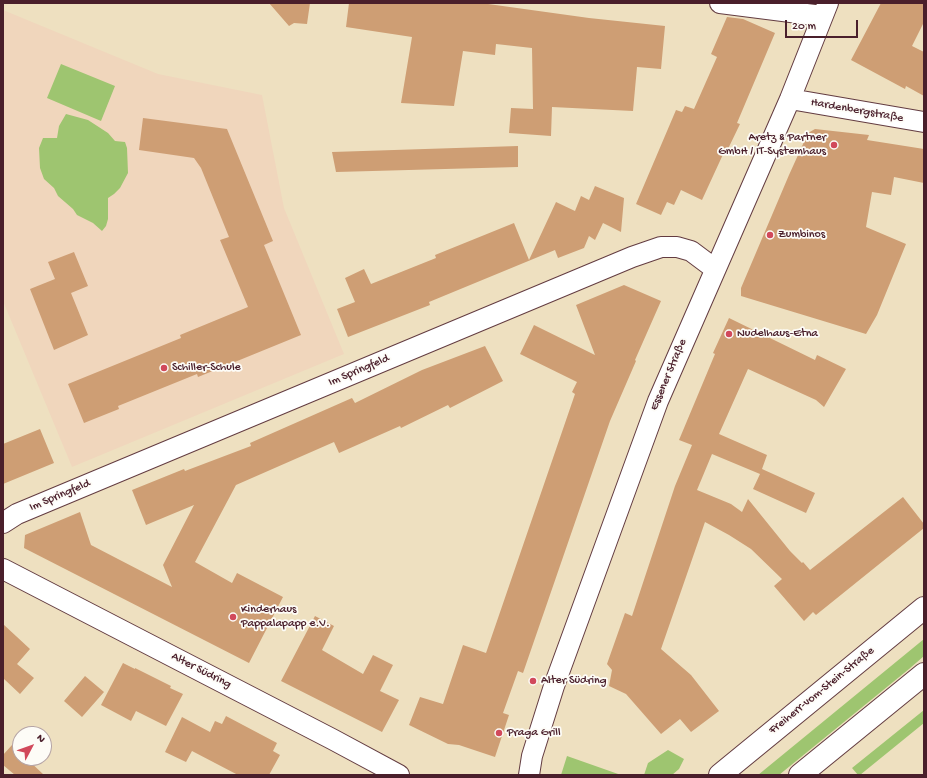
<!DOCTYPE html>
<html>
<head>
<meta charset="utf-8">
<style>
	body { margin:0 }
	#map { position:relative; width:927px; height:778px; overflow:hidden; background:#eee0c0; font-family:"Gochi Hand",sans-serif }
	canvas { display:block }
	.frame { position:absolute; inset:0; border:4px solid #4a1f2b; pointer-events:none }
	.north { position:absolute; left:12px; top:726px; width:40px; height:40px; box-sizing:border-box; background:#fdfcf7; border:1px solid #b5a4a5; border-radius:50%; rotate:49deg; font-size:11px; font-weight:700; line-height:16px; text-align:center; color:#4a1f2b }
	.north::after { content:''; display:block; margin:auto; width:14px; height:18px; background:#d1495b; clip-path:polygon(50% 0,100% 100%,50% 72%,0 100%) }
	.scale { position:absolute; left:785px; top:20px; width:73px; height:18px; box-sizing:border-box; border:2px solid #4a1f2b; border-top:0; padding-left:5px; font-size:12px; line-height:14px; white-space:nowrap; color:#4a1f2b; -webkit-text-stroke:3px #fdfcf7; paint-order:stroke }
</style>
</head>
<body>
<div id="map">
<canvas width="927" height="778"></canvas>
<div class="frame"></div>
<div class="north">N</div>
<div class="scale">20 m</div>
</div>
<script>
const context = document.querySelector('canvas').getContext('2d');
context.lineJoin = 'round';
function fillPath(path, color) { context.fillStyle = color; context.fill(path, 'evenodd'); }
const shape = rows => new Path2D(rows.map(r => 'M' + r).join(''));
function strokePath(path, color, width, dash) { context.strokeStyle = color; context.lineWidth = width; context.lineCap = dash ? 'butt' : 'round'; context.setLineDash(dash || []); context.stroke(path); }
function label(font, color, halo, rows, align = 'center') {
  context.font = font + ' "Gochi Hand",sans-serif'; context.lineWidth = 3.5; context.setLineDash([]); context.textBaseline = 'middle'; context.strokeStyle = halo; context.fillStyle = color; for (const [text, x, y, turn = 0] of rows) {
    context.save(); context.translate(x, y); context.rotate((+turn || 0) * Math.PI / 180); context.textAlign = isNaN(turn) ? turn : align; if (halo) context.strokeText(text, 0, 0); context.fillText(text, 0, 0); context.restore();
  }
}
const built = shape([
	[3,10,158,74,262,95,284,208,344,354,72,467,3,301]
]);
const green = shape([
	[61,64,115,86,101,121,47,98],
	[66,114,88,120,108,133,115,141,125,142,127,148,128,173,120,188,114,194,108,198,108,219,106,226,102,231,93,223,77,215,73,209,58,196,54,188,44,179,40,168,39,148,43,138,57,138,59,126],
	[924,639,924,656,909,669,779,775,758,775],
	[924,710,924,723,860,775,858,775,852,768],
	[668,750,684,759,679,769,672,775,644,775,648,763],
	[567,756,621,775,561,775]
]);
const building = shape([
	[269,3,310,3,307,24,294,23,289,26],
	[349,3,481,3,589,18,665,26,661,69,637,67,633,111,552,107,551,136,509,133,511,108,533,109,532,48,496,44,495,55,463,51,454,106,401,103,412,37,346,27],
	[881,3,924,3,924,22,912,46,924,52,924,96,906,86,905,89,851,60],
	[727,17,743,19,775,33,737,123,740,124,727,151,725,150,702,200,681,190,674,205,667,202,661,215,636,204,676,110,682,112,685,106,694,109,717,57,711,54],
	[143,118,227,129,273,241,264,245,301,335,198,377,197,374,118,406,119,409,84,423,68,384,181,338,180,335,248,307,220,240,229,237,201,168,194,158,139,150],
	[815,129,869,135,867,140,924,149,924,183,894,177,891,195,872,192,866,227,906,244,877,315,866,334,741,296,741,288,789,175,808,133],
	[518,146,518,167,336,172,332,152],
	[595,186,624,198,621,232,603,223,595,240,589,236,584,248,558,258,555,250,429,302,430,305,348,337,337,309,355,302,345,278,364,269,371,284,436,258,435,255,514,223,529,260,556,202,575,211,581,196,589,200],
	[74,252,88,286,71,293,88,335,54,350,30,289,55,279,48,262],
	[624,285,661,301,635,360,636,361,610,421,523,673,518,671,503,713,509,715,495,757,459,745,448,744,409,725,420,697,443,704,463,645,486,653,575,394,572,392,577,382,520,354,534,325,595,355,576,305],
	[729,318,815,360,817,355,846,369,824,407,816,400,748,369,719,434,767,455,762,469,815,493,806,513,753,489,760,474,712,454,697,490,731,504,742,512,748,499,790,551,802,563,803,562,810,570,903,497,924,524,924,528,816,615,813,612,804,621,774,586,782,579,751,549,729,535,705,522,661,649,691,675,719,711,691,732,680,719,661,734,626,694,609,686,612,670,607,664,625,613,632,616,675,486,692,445,679,440,715,354,713,353],
	[485,346,503,381,450,408,448,405,401,428,400,426,339,453,334,442,236,485,195,562,232,583,237,573,283,597,249,663,24,548,25,535,80,512,91,545,172,587,163,565,194,505,146,525,132,490,184,469,185,471,251,446,250,443,352,398,355,403,422,370],
	[40,429,54,463,3,484,3,444],
	[315,616,334,626,322,650,363,674,373,655,393,665,380,691,399,700,382,732,281,681],
	[3,624,30,649,17,664,34,678,20,694,4,679,3,680],
	[123,663,135,669,135,668,171,686,170,688,183,694,166,726,136,711,131,721,101,705],
	[85,676,104,692,82,717,64,701],
	[226,716,277,743,273,751,280,755,269,775,238,775,192,751,186,762,165,752,182,717,210,732,215,721,222,724],
	[12,745,20,753,20,758,26,758,44,775,15,775,3,765,3,755]
]);
const street = shape([
	[720,3,822,16],
	[790,99,924,122],
	[3,523,17,514,632,257,661,247,677,247,691,251,715,269],
	[3,569,332,739,399,775],
	[529,775,532,756,554,686,658,401,790,99,828,3]
]);
const primary = shape([
	[720,775,924,608],
	[800,775,924,674]
]);
const markers = [
	[834,145,4,"#d1495b"],
	[770,235,4,"#d1495b"],
	[729,334,4,"#d1495b"],
	[164,368,4,"#d1495b"],
	[233,617,4,"#d1495b"],
	[533,681,4,"#d1495b"],
	[499,733,4,"#d1495b"]
];
const streetNames = [
	["Hardenbergstraße",857,111,10],
	["Im Springfeld",359,371,-23],
	["Essener Straße",669,375,-67],
	["Im Springfeld",60,496,-23],
	["Alter Südring",201,671,27],
	["Freiherr-vom-Stein-Straße",822,691,-39]
];
const poiNames = [
	["Aretz & Partner",826,138,"right"],
	["GmbH / IT-Systemhaus",826,152,"right"],
	["Zumbinos",778,235],
	["Nudelhaus-Etna",737,334],
	["Schiller-Schule",172,368],
	["Kinderhaus",241,610],
	["Pappalapapp e.V.",241,624],
	["Alter Südring",541,681],
	["Praga Grill",507,733]
];
fillPath(built, '#f0d6bc');
fillPath(green, '#9ec570');
fillPath(building, '#ce9e74');
strokePath(street, '#633c41', 22);
strokePath(primary, '#633c41', 24);
strokePath(street, '#fff', 20);
strokePath(primary, '#fff', 22);
for (const [x, y, r, color] of markers) { const dot = new Path2D(); dot.arc(x, y, r, 0, 2 * Math.PI); context.fillStyle = color; context.fill(dot); strokePath(dot, '#fdfcf7', 1.5); }
label('12px', '#4a1f2b', '#fdfcf7', streetNames);
label('12px', '#4a1f2b', '#fdfcf7', poiNames, 'left');
</script>
</body>
</html>
